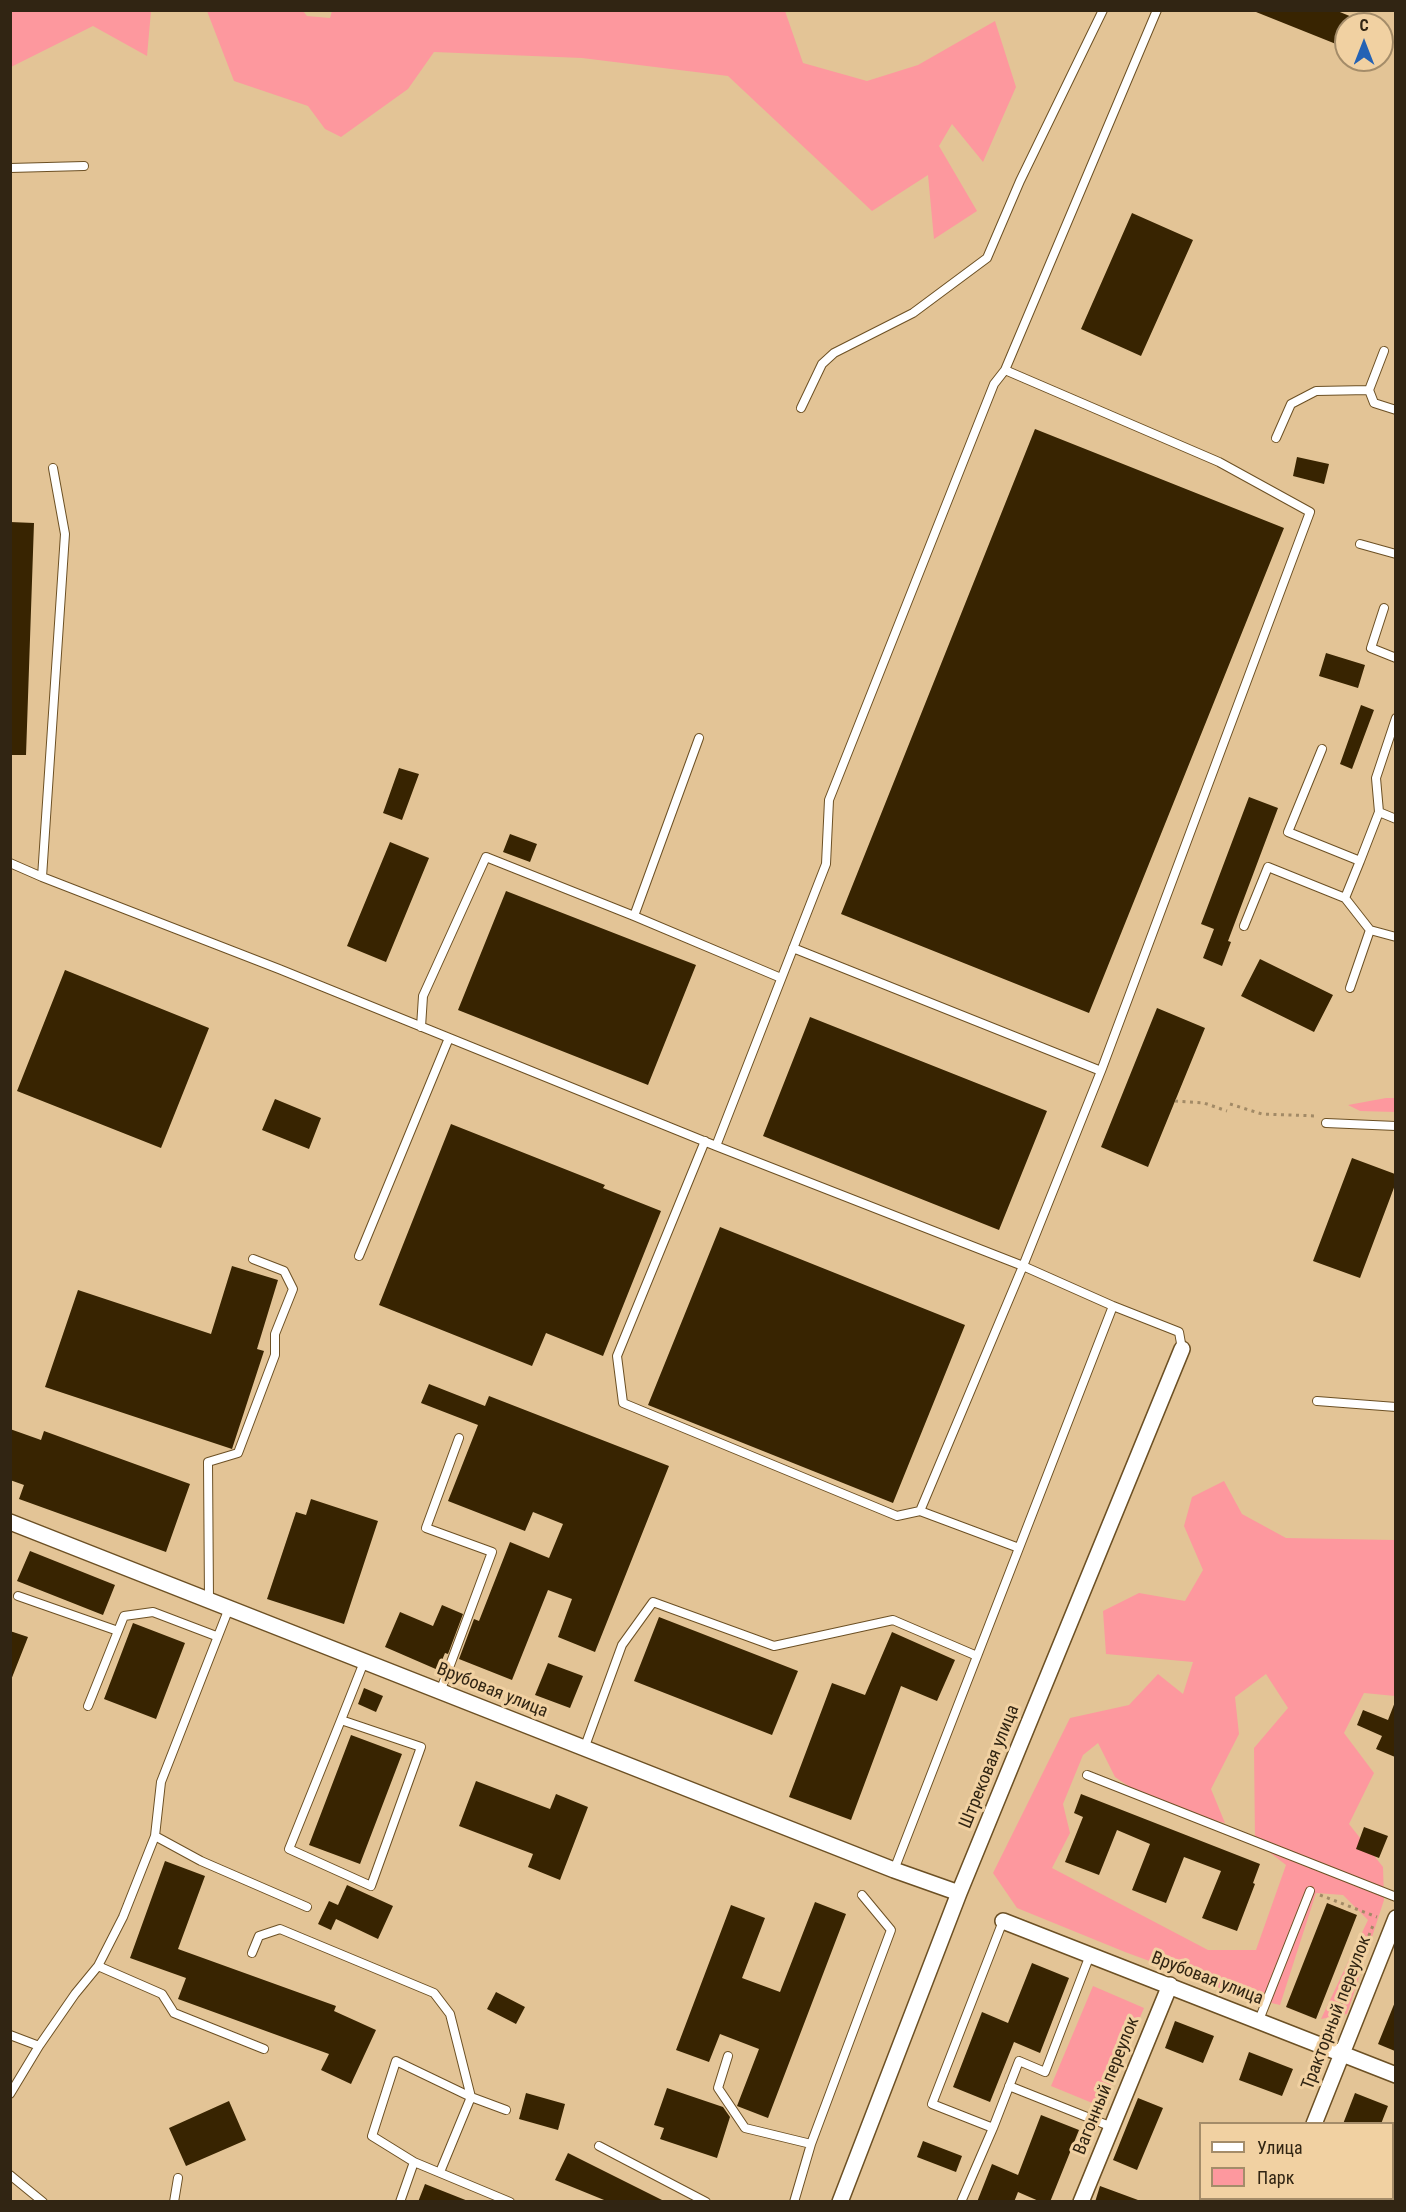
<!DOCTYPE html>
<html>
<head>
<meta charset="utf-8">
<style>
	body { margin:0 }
	#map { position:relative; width:1406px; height:2212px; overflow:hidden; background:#e3c496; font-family:"Roboto Condensed",sans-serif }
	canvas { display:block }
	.frame { position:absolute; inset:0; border:12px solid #312513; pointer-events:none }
	.legend { position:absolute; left:1199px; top:2122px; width:195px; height:78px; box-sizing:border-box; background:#f1d1a2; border:2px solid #a48c69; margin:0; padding:8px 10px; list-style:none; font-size:18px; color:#312513 }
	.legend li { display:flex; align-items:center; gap:12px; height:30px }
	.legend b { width:30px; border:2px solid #a48c69 }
	.north { position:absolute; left:1334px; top:12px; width:60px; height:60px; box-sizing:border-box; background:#f1d1a2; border:2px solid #a48c69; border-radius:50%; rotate:0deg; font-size:16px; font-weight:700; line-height:24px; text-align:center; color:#312513 }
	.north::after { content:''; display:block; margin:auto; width:21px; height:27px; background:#2462b4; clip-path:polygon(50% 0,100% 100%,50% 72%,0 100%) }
</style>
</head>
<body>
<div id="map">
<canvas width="1406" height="2212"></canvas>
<div class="frame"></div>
<ul class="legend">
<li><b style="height:8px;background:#fff"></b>Улица</li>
<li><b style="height:16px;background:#fd989e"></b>Парк</li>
</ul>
<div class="north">С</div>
</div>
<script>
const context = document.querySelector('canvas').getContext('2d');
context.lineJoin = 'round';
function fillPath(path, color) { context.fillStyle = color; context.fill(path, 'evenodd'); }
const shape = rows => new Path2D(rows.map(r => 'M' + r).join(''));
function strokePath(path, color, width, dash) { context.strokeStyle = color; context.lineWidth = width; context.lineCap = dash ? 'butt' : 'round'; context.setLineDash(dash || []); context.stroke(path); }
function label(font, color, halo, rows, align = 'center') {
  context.font = font + ' "Roboto Condensed",sans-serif'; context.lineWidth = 6; context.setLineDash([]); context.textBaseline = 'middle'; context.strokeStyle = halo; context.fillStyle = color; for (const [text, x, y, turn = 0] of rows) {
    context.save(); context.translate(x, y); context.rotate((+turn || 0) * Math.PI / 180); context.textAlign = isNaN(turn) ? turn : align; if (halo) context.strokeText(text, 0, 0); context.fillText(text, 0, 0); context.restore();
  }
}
const green = shape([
	[11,10,151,11,147,56,93,26,11,67],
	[332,11,785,11,803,63,867,81,918,65,995,21,1016,87,983,162,952,124,939,146,977,211,934,239,928,175,872,211,728,76,582,58,434,52,408,89,341,137,325,129,308,106,234,81,207,11,303,11,307,16,330,18],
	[1386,1098,1395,1098,1395,1112,1360,1111,1348,1105],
	[1224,1481,1242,1514,1286,1538,1395,1540,1395,1696,1364,1693,1344,1733,1374,1773,1349,1824,1383,1867,1384,1900,1347,2014,1321,2019,1368,1920,1343,1895,1316,1893,1280,2005,1237,1995,1185,1974,1125,1952,1017,1908,993,1873,1070,1718,1129,1705,1158,1674,1183,1694,1193,1662,1106,1654,1103,1611,1139,1593,1185,1601,1203,1570,1184,1526,1192,1497],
	[1266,1674,1288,1708,1254,1748,1255,1841,1286,1865,1256,1950,1208,1950,1052,1868,1070,1833,1063,1804,1083,1755,1098,1743,1115,1777,1159,1807,1225,1823,1211,1789,1239,1734,1235,1697],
	[1093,1986,1144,2008,1102,2107,1051,2086]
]);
const building = shape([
	[1251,10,1335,10,1352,17,1349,24,1346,24,1346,33,1341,46],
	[1132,213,1193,240,1141,356,1081,329],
	[1035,429,1284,528,1089,1013,841,914],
	[1297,457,1329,464,1324,484,1293,476],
	[10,522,34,523,26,755,10,755],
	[1326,653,1365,665,1358,688,1319,676],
	[1361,705,1374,710,1352,769,1340,764],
	[399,768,419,774,402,820,383,813],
	[1249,797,1278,808,1228,941,1231,942,1222,966,1203,958,1214,929,1201,924],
	[510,834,537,844,530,862,503,852],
	[390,842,429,858,386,962,347,946],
	[506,891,696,965,648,1085,458,1010],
	[1260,959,1333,995,1314,1032,1241,996],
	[65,970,209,1028,161,1148,17,1091],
	[1157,1008,1205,1028,1148,1167,1101,1147],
	[810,1017,1047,1111,999,1230,763,1136],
	[275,1099,321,1118,309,1149,262,1130],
	[451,1124,605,1185,603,1188,661,1211,603,1356,546,1333,532,1366,379,1305],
	[1352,1158,1395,1174,1395,1185,1360,1278,1313,1261],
	[720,1227,965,1325,893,1503,648,1405],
	[232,1266,278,1280,257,1349,264,1351,232,1449,45,1387,78,1290,211,1334],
	[429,1384,485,1406,489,1396,669,1466,595,1652,558,1637,572,1599,548,1590,512,1680,459,1659,474,1619,479,1621,510,1542,549,1558,563,1524,533,1512,525,1531,448,1501,478,1425,421,1403],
	[10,1429,41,1440,44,1431,190,1484,166,1552,19,1499,24,1485,10,1480],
	[311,1499,378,1521,344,1624,267,1599,296,1512,306,1515],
	[30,1551,115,1585,103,1615,17,1581],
	[442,1605,463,1614,448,1654,445,1653,438,1670,385,1647,400,1612,433,1626],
	[659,1617,798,1671,772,1735,634,1681],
	[133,1623,185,1643,156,1719,104,1699],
	[10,1631,28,1637,11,1680,10,1679],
	[892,1632,955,1660,937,1701,901,1686,851,1820,789,1797,832,1683,865,1695],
	[548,1663,583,1676,570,1708,535,1695],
	[364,1688,383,1696,376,1712,358,1704],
	[1395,1702,1395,1757,1376,1749,1382,1736,1357,1725,1363,1710,1388,1720],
	[351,1735,402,1754,360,1864,309,1845],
	[476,1781,550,1809,556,1794,588,1807,560,1880,528,1867,533,1854,459,1826],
	[1081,1794,1260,1864,1253,1883,1255,1884,1237,1931,1202,1918,1221,1871,1184,1857,1166,1903,1132,1890,1150,1844,1117,1830,1099,1875,1065,1862,1083,1817,1074,1813],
	[1364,1827,1388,1836,1379,1858,1356,1849],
	[165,1861,205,1876,178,1949,336,2006,334,2011,376,2030,351,2084,321,2070,329,2054,178,1999,186,1978,130,1958],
	[347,1885,393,1906,378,1939,336,1919,331,1930,318,1924,329,1901,338,1905],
	[815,1902,846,1914,768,2118,737,2106,759,2049,720,2034,709,2062,676,2050,731,1905,765,1918,742,1978,780,1992],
	[1327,1903,1357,1915,1316,2019,1286,2007],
	[1032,1963,1069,1978,1040,2053,1014,2042,990,2102,953,2087,982,2012,1008,2023],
	[496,1992,525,2007,516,2024,487,2009],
	[1395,2002,1395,2051,1378,2044],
	[1175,2021,1214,2036,1203,2063,1165,2048],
	[1249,2052,1293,2069,1282,2096,1239,2080],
	[667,2088,723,2107,730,2117,717,2158,660,2139,664,2128,654,2125],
	[526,2093,565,2104,558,2130,519,2119],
	[1355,2093,1388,2106,1381,2124,1343,2124],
	[1138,2098,1163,2108,1137,2170,1113,2160],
	[229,2101,246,2140,186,2166,169,2128],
	[1041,2115,1079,2130,1050,2202,1041,2202,1018,2192,1014,2202,977,2202,992,2164,1018,2175],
	[923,2141,962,2156,956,2172,917,2157],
	[568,2153,666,2202,609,2202,555,2180],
	[425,2184,468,2201,467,2202,418,2202],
	[1100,2186,1138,2200,1137,2202,1095,2202]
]);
const path = shape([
	[1175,1101,1204,1103,1227,1111],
	[1230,1104,1262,1114,1317,1116],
	[1320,1895,1377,1917],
	[1329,2033,1374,1923]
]);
const service = shape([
	[10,168,84,166],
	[1384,351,1369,390,1374,403,1396,410],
	[1005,370,1219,462,1310,512,1101,1071,1023,1266,920,1511,1019,1548],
	[801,408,822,364,834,353,913,313,987,258,1020,181,1103,10],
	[1276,438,1291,404,1316,391,1369,390],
	[1360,544,1396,554],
	[1384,608,1371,648,1396,658],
	[1379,812,1376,778,1396,718],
	[1360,861,1379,812,1396,819],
	[10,863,42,877,65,534,53,468],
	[42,877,279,969,716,1146,1023,1266,1113,1306,1179,1332,1182,1349],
	[1345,898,1370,930],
	[634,916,699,738],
	[1244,926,1268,867,1345,898,1360,861,1288,832,1322,749],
	[793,948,1101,1071],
	[1350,988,1370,930,1396,937],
	[421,1027,423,996,486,857,634,916,781,978],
	[1326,1123,1396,1126],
	[705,1141,617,1356,623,1403,897,1516,920,1511],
	[716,1146,826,864,829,800,994,384,1005,370,1157,10],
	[359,1256,449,1038],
	[1317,1401,1396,1407],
	[18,1596,118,1631],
	[209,1600,208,1462,238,1453,275,1355,275,1334,293,1289,284,1271,253,1259],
	[440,1692,492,1552,426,1528,459,1438],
	[88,1706,124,1616,153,1612,216,1636],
	[341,1720,289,1849,371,1886,421,1747,341,1720,364,1662],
	[584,1749,622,1645,653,1602,774,1646,893,1620,977,1656],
	[1087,1775,1396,1897],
	[155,1836,201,1861,307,1907],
	[894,1870,1113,1306],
	[1003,1921,932,2104,993,2128,1019,2061,1045,2072,1090,1955],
	[252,1953,259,1936,280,1929,434,1993,450,2014,471,2097,440,2172],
	[98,1966,162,1994,174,2013,264,2049],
	[1259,2020,1310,1891],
	[10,2035,39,2046],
	[728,2056,718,2088,745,2128,811,2144,891,1930,862,1895],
	[1009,2086,1112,2127],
	[10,2094,39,2046,75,1994,98,1966,123,1917,155,1836,161,1782,229,1608],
	[599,2146,706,2202],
	[414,2162,372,2136,396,2061,471,2097,506,2110],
	[10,2175,43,2202],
	[174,2202,178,2178],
	[400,2202,414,2162,510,2202],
	[794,2202,811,2144],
	[961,2202,993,2128]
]);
const minor = shape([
	[10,1522,894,1870,959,1893],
	[1003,1921,1396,2075],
	[1314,2124,1396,1918],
	[840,2202,959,1893,1182,1349],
	[1081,2202,1170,1985],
	[1283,2202,1284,2198]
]);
const streetNames = [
	["Врубовая улица",492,1691,22],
	["Штрековая улица",990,1767,-68],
	["Врубовая улица",1207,1979,21],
	["Тракторный переулок",1337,2013,-69],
	["Вагонный переулок",1107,2086,-68]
];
fillPath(green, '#fd989e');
fillPath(building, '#382401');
strokePath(service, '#6c5024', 10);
strokePath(minor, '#6c5024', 18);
strokePath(path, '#a28a66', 3, [3, 4.5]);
strokePath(service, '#fff', 8);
strokePath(minor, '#fff', 15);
label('18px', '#312513', '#f1d1a2', streetNames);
</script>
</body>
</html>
